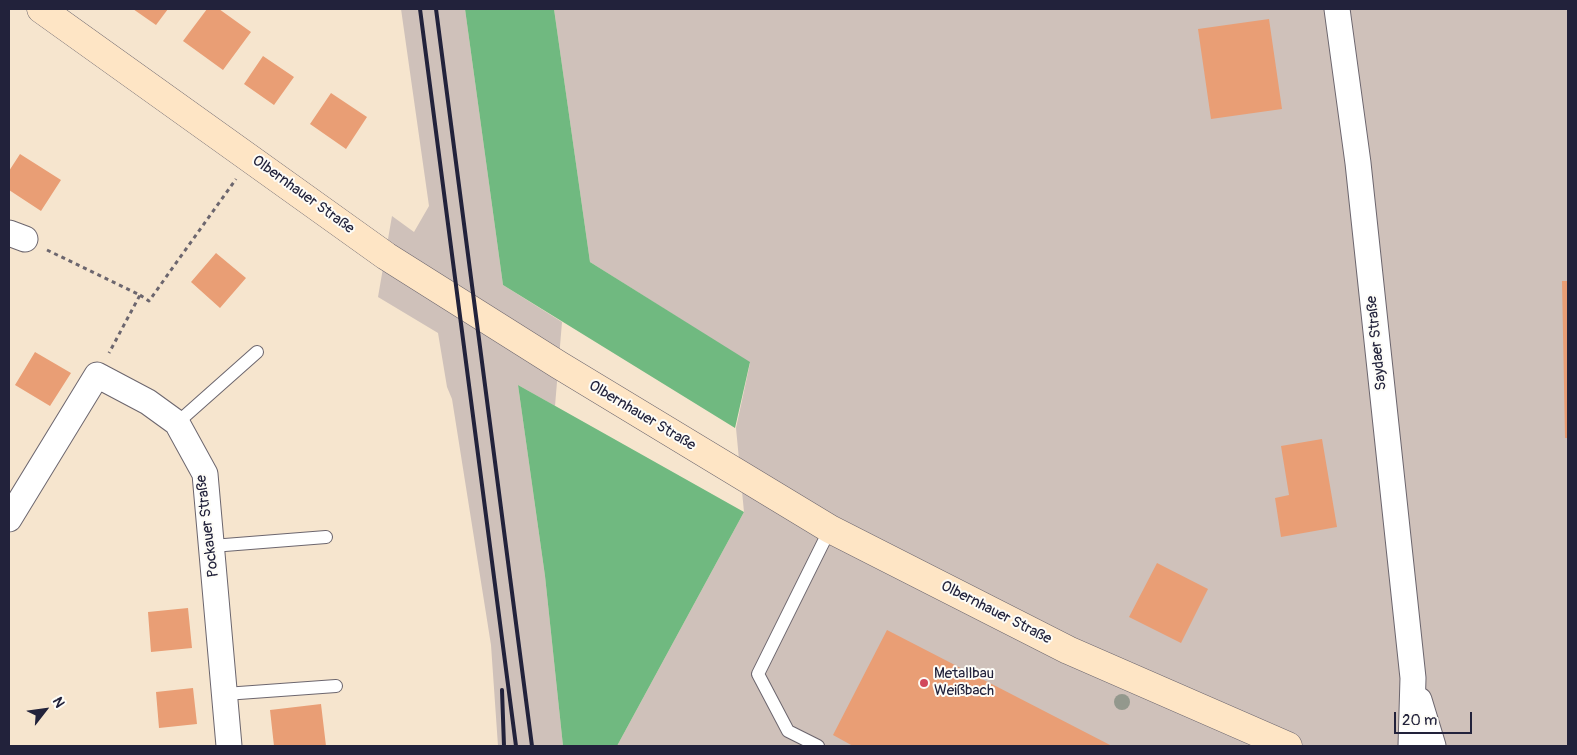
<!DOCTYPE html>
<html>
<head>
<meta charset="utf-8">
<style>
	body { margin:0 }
	#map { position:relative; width:1577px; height:755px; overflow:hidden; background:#f6e5ce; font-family:Pangolin,sans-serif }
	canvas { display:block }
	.frame { position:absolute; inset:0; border:10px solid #22223b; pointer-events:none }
	.north { position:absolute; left:20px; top:685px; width:50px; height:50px; -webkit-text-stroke:4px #fdfcf7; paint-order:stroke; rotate:60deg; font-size:14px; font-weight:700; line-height:20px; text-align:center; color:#22223b }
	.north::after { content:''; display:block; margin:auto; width:18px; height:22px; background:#22223b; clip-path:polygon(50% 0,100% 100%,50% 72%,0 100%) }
	.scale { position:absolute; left:1394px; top:712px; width:78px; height:22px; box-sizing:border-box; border:2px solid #22223b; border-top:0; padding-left:6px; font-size:15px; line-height:18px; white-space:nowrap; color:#22223b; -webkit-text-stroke:4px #fdfcf7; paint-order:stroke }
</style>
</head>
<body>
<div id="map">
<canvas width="1577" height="755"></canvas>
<div class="frame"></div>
<div class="north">N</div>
<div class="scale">20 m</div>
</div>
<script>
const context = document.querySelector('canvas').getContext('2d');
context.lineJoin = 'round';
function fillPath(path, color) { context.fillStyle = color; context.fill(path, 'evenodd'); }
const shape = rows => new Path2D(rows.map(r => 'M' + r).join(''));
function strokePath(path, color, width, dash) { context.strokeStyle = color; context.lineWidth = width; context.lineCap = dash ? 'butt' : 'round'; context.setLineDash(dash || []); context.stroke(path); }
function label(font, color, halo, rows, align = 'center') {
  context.font = font + ' Pangolin,sans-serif'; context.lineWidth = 4; context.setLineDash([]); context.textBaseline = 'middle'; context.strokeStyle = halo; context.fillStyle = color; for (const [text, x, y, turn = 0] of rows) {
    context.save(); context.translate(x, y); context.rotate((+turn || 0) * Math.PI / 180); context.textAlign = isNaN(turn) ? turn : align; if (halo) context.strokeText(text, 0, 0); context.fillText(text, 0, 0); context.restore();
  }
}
const industrial = shape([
	[401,9,465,9,503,285,562,322,555,406,518,385,545,576,563,746,498,746,491,645,452,399,447,387,438,333,378,297,392,216,414,232,429,206],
	[554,9,1568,9,1568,746,617,746,744,512,736,428,750,363,590,262]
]);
const forest = shape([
	[465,9,554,9,590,262,750,362,735,428,503,285],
	[518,385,744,512,617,746,563,746,545,576]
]);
const building = shape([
	[133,9,168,9,156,25],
	[207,9,219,9,251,32,223,70,183,41],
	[1269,19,1282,109,1211,119,1198,29],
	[263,56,294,77,274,105,244,84],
	[331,93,367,117,346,149,310,124],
	[20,154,61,180,41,211,9,190,9,171],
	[216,253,246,278,220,308,191,282],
	[1562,281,1568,281,1568,438,1565,438],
	[35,352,71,373,50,406,15,385],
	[1322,439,1337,527,1281,537,1275,498,1289,495,1281,446],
	[1157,563,1208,589,1181,643,1129,617],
	[188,608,192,648,151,652,148,612],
	[887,630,1112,746,853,746,833,735],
	[193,688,197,724,159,728,156,692],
	[321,704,326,746,274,746,270,710]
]);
const path = shape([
	[47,250,140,295,109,353],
	[140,295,149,301,236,179]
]);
const lane = shape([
	[177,423,257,352],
	[212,546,326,537],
	[225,694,336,686],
	[818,746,788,731,758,674,830,529]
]);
const street = shape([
	[1337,9,1358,163,1413,678,1411,746],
	[9,233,25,239],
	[9,519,97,375,148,402,177,423,205,474,229,746],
	[1419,700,1433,746]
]);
const secondary = shape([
	[41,9,386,256,559,365,830,529,1068,650,1288,746]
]);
const rail = shape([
	[420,9,516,746],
	[436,9,532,746],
	[502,690,504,746]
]);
const trees = [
	[1122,702]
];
const markers = [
	[924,683,5,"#d1495b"]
];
const streetNames = [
	["Olbernhauer Straße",303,195,36],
	["Saydaer Straße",1377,343,-96],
	["Olbernhauer Straße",642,416,31],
	["Pockauer Straße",208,526,-97],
	["Olbernhauer Straße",996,613,27]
];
const poiNames = [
	["Metallbau",934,674],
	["Weißbach",934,691]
];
fillPath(industrial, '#cfc1ba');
fillPath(forest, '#70b980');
fillPath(building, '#e99e75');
strokePath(lane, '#6c666e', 14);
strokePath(street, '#6c666e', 27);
strokePath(secondary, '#6c666e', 29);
strokePath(path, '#6c666e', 3, [4, 4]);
strokePath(lane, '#fff', 12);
strokePath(street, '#fff', 25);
strokePath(secondary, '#fee5c5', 28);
strokePath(rail, '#22223b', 4);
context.fillStyle = '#93988d';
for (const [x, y] of trees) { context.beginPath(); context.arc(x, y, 8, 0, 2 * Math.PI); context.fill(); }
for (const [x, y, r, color] of markers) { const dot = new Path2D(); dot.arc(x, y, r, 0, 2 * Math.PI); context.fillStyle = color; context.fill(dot); strokePath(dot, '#fdfcf7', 2); }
label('15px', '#22223b', '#fdfcf7', streetNames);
label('15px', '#22223b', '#fdfcf7', poiNames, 'left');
</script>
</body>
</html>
